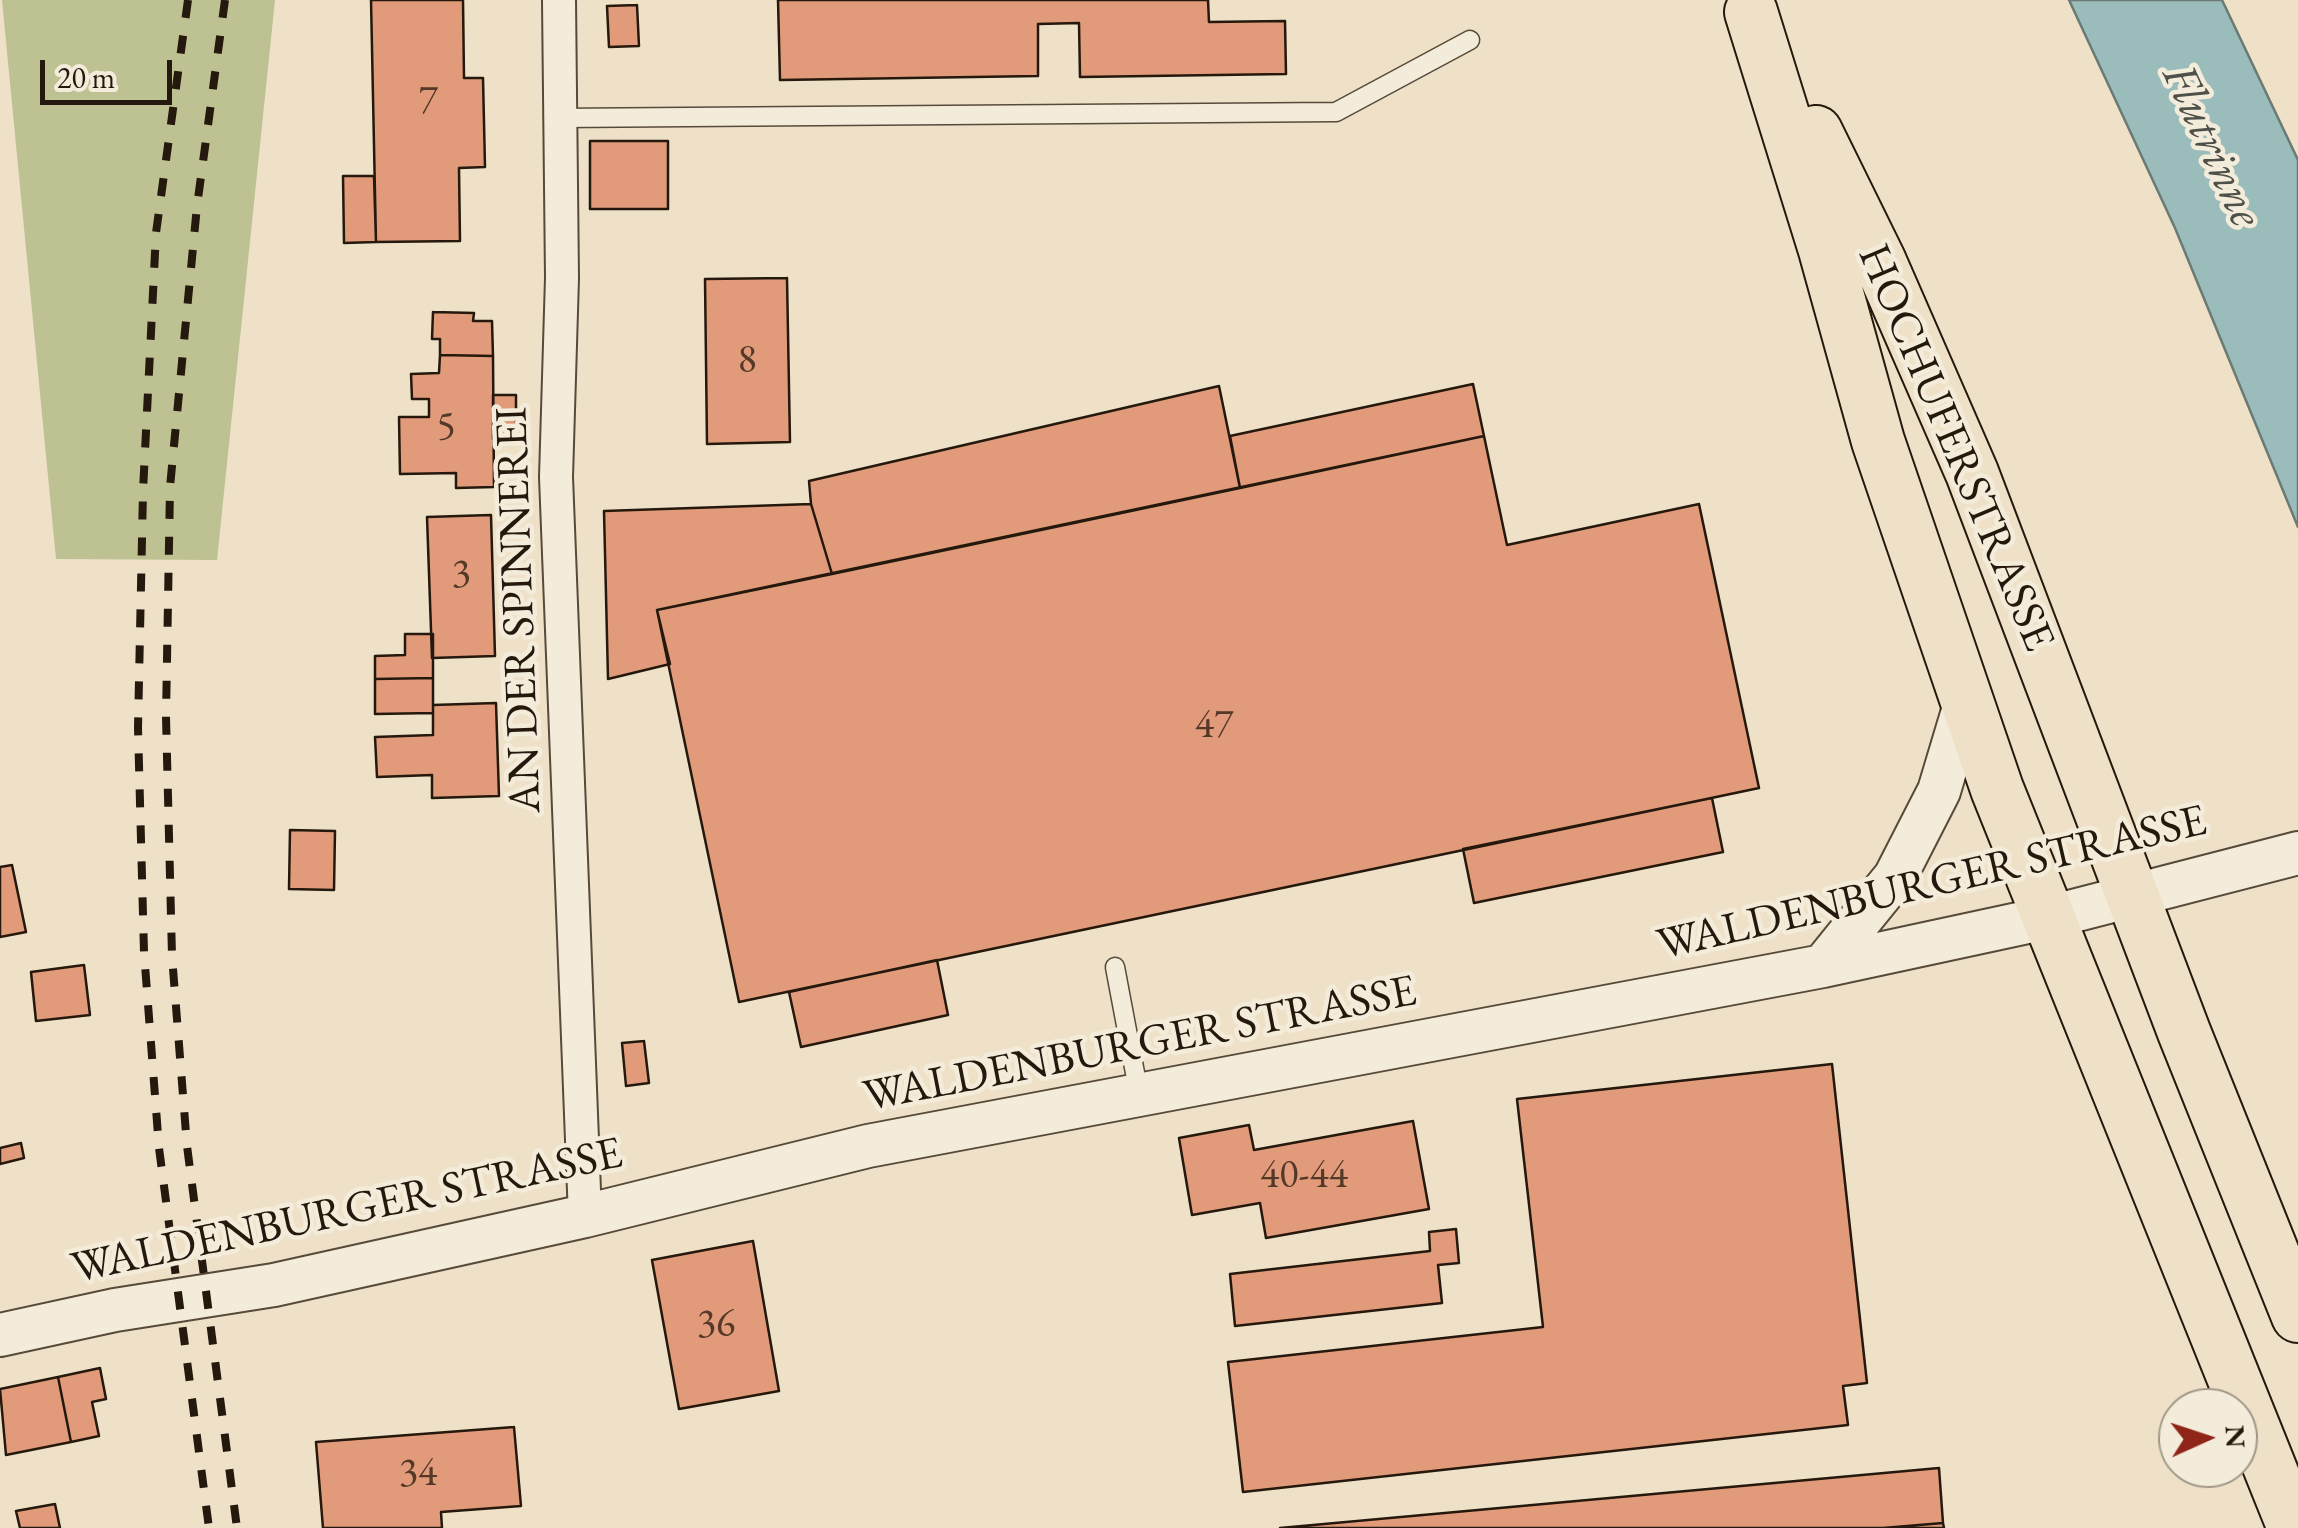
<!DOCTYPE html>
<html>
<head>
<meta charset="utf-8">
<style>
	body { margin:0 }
	#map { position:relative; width:2298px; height:1528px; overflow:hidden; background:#eee1c7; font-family:"EB Garamond",serif }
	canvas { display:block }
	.north { position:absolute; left:2158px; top:1388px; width:100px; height:100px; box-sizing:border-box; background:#f4ecdb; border:2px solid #a19788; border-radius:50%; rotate:87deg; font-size:28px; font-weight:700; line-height:40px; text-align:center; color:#25180c }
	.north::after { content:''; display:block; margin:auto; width:35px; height:45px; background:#8f2418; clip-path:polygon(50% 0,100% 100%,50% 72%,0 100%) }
	.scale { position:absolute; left:40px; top:60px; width:132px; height:45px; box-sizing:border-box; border:5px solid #25180c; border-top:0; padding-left:12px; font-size:30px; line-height:35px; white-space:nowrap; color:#25180c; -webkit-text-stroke:8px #f4ecdb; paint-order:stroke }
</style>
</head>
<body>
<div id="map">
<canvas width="2298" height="1528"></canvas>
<div class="north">N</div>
<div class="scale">20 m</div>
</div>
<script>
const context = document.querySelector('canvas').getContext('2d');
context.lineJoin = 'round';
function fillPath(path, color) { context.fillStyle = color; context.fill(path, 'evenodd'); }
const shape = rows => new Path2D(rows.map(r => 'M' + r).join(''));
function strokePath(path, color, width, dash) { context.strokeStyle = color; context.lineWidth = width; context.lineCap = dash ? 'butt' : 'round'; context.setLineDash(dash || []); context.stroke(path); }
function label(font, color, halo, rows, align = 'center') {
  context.font = font + ' "EB Garamond",serif'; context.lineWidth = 9; context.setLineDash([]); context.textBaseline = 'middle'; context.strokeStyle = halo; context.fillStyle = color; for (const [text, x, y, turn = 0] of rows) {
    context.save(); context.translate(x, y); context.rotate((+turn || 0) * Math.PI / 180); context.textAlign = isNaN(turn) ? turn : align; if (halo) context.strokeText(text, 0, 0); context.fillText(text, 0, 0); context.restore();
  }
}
const green = shape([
	[2,0,275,0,217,560,56,559]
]);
const water = shape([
	[2069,0,2222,0,2298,160,2298,527,2175,228,2069,0]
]);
const building = shape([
	[371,0,463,0,464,78,483,78,485,167,459,168,460,241,376,242,371,0],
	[778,0,1208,0,1209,22,1285,21,1286,74,1080,77,1079,23,1038,24,1038,76,780,80,778,0],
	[637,5,639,46,609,47,607,6,637,5],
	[590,141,668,141,668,209,590,209,590,141],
	[343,176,374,176,376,242,344,243,343,176],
	[787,278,790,442,707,444,705,279,787,278],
	[433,312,474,313,473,321,492,321,493,356,440,355,440,339,432,339,433,312],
	[440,355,493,356,494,487,456,488,456,473,400,474,399,417,429,417,429,399,412,399,411,374,439,373,440,355],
	[1473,384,1484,436,1240,488,1230,436,1473,384],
	[1219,386,1240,488,832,574,811,504,809,481,1219,386],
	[493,395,516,395,516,439,493,439,493,395],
	[1484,436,1507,545,1699,504,1759,788,739,1002,657,610,1484,436],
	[811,504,832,574,657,610,670,664,608,679,604,511,811,504],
	[491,515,495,656,432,658,427,517,491,515],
	[405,634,433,634,433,678,375,679,375,656,405,655,405,634],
	[433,678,433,713,375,714,375,679,433,678],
	[496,703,499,796,432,798,432,775,377,777,375,737,433,735,433,705,496,703],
	[1712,798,1723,852,1474,903,1463,849,1712,798],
	[290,830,335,831,334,890,289,889,290,830],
	[12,865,26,932,0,937,0,867,12,865],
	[937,960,948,1015,801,1047,789,992,937,960],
	[84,965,90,1015,36,1021,31,972,84,965],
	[644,1041,649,1083,626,1086,622,1043,644,1041],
	[1832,1064,1867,1383,1843,1386,1848,1425,1243,1492,1228,1362,1543,1327,1517,1099,1832,1064],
	[1413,1121,1429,1209,1266,1238,1260,1203,1192,1215,1179,1138,1249,1125,1254,1150,1413,1121],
	[21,1143,24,1158,0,1164,0,1148,21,1143],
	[1456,1229,1459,1263,1438,1265,1442,1303,1235,1326,1230,1274,1430,1251,1429,1232,1456,1229],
	[753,1241,779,1391,679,1409,652,1260,753,1241],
	[100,1368,106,1399,92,1402,99,1436,71,1442,58,1377,100,1368],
	[58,1377,71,1442,6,1455,0,1389,58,1377],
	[514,1427,521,1506,441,1512,442,1528,323,1528,316,1442,514,1427],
	[1939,1468,1943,1523,1883,1528,1280,1528,1939,1468],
	[55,1504,60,1528,20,1528,16,1511,55,1504],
	[1943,1523,1944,1528,1883,1528,1943,1523]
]);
const service = shape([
	[558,118,1336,112,1470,40],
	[1115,967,1139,1094]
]);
const minor = shape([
	[559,0,562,278,556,477,585,1216]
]);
const tertiary = shape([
	[1823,966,1895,877,1939,791,1966,701],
	[0,1335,115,1310,274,1285,585,1216,868,1146,1823,966,2046,918,2298,853]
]);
const primary = shape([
	[1751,12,1825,250,1878,441,1997,789,2294,1528],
	[1816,132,1879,260,1972,473,2184,1032,2298,1316]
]);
const rail = shape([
	[188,0,156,233,143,491,138,728,144,952,159,1148,209,1528],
	[225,0,197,206,170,487,166,717,172,956,187,1146,237,1528]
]);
const numberNames = [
	["7",428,102],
	["8",747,361],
	["5",446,428],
	["3",461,575],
	["47",1214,726],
	["40-44",1304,1176],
	["36",716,1325],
	["34",418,1474]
];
const streetNames = [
	["HOCHUFERSTRASSE",1955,448,67],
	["AN DER SPINNEREI",520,610,-92],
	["WALDENBURGER STRASSE",1932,884,-13],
	["WALDENBURGER STRASSE",1140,1045,-11],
	["WALDENBURGER STRASSE",347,1212,-12]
];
const waterNames = [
	["Flutrinne",2211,146,65]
];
fillPath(green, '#bec192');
fillPath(water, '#9abcba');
strokePath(water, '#6b7a74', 2.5);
fillPath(building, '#e19b7a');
strokePath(building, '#25180c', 2.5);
strokePath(service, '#574a3b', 21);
strokePath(minor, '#574a3b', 36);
strokePath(tertiary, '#574a3b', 46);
strokePath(primary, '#25180c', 56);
strokePath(service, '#f4ecdb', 18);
strokePath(minor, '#f4ecdb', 32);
strokePath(tertiary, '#f4ecdb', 42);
strokePath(primary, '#eee1c7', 52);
strokePath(rail, '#25180c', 8, [18, 18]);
label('40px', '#543928', null, numberNames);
label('45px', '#25180c', '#f4ecdb', streetNames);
label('italic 48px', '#4e5149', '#f4ecdb', waterNames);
</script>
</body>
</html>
